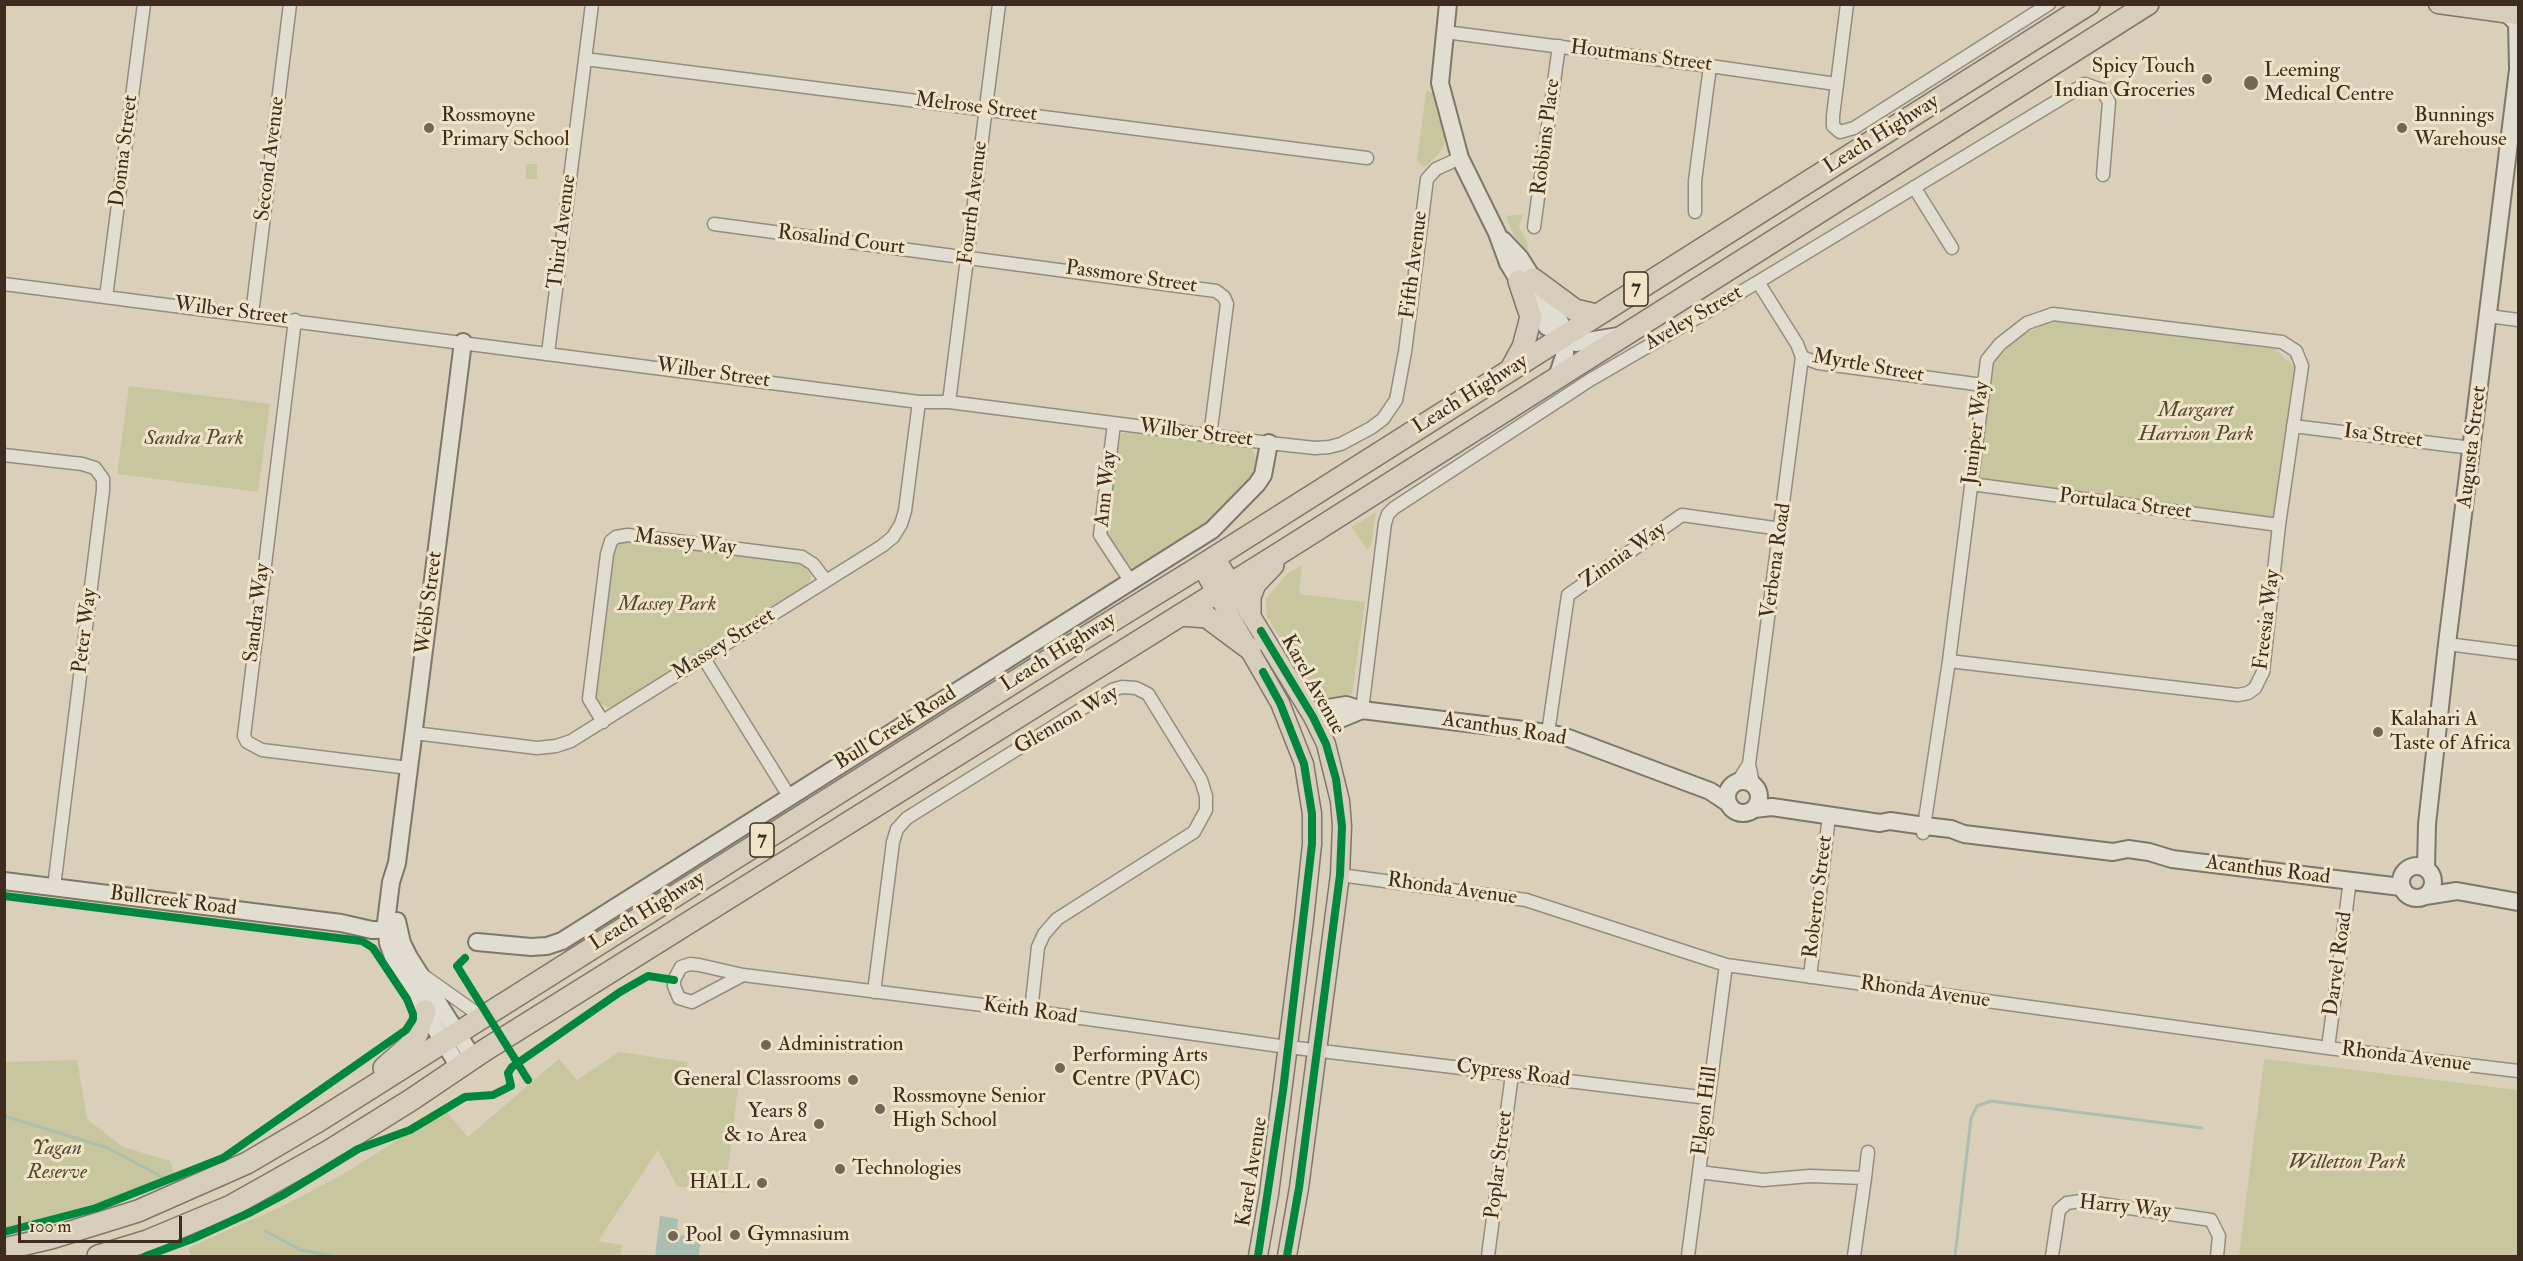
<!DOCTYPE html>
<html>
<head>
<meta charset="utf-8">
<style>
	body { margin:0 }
	#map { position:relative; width:2523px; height:1261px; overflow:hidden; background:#dad0b9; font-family:"IM FELL Double Pica",serif }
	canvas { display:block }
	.frame { position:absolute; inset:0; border:6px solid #3d2c1f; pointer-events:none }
	.scale { position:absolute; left:18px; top:1216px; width:164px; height:27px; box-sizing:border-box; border:3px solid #3d2c1f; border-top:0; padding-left:8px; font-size:18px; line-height:21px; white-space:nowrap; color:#3d2c1f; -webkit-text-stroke:4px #f0e4c8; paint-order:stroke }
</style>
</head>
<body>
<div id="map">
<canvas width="2523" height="1261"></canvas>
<div class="frame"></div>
<div class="scale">100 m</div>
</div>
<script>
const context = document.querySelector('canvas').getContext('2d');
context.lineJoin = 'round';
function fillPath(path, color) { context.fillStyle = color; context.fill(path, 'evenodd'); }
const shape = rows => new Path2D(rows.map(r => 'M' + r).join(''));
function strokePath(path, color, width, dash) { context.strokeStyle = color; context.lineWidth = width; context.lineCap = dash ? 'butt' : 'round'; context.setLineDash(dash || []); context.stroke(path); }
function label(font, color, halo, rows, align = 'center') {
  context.font = font + ' "IM FELL Double Pica",serif'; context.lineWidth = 6; context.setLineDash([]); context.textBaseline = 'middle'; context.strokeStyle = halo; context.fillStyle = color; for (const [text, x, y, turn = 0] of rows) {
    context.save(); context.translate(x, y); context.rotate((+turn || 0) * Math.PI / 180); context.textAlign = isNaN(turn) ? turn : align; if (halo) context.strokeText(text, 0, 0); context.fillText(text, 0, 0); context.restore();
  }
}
const green = shape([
	[1426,91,1438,94,1445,143,1437,156,1424,167,1417,161],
	[526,164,537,164,537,179,526,179],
	[1523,214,1519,227,1527,242,1529,256,1514,235,1506,216],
	[2052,321,2275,349,2294,366,2275,519,1977,479,1993,363,2018,337],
	[129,386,270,404,258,492,117,474],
	[1131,431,1243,446,1252,449,1258,464,1257,474,1208,526,1137,569,1129,568,1105,533,1118,437,1123,433],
	[1376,512,1371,546,1367,549,1352,527],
	[628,541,800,562,807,565,811,571,811,579,807,585,616,706,609,708,596,701,595,694,614,549,619,543],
	[1302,565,1299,594,1365,602,1353,687,1352,694,1345,698,1328,699,1317,696,1267,617,1266,599,1287,574],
	[619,1052,687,1062,688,1078,738,1086,725,1193,677,1186,658,1150,598,1241,622,1245,621,1256,191,1256,188,1248,287,1204,347,1172,445,1110,468,1137,559,1059,577,1080],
	[2264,1059,2518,1090,2518,1256,2239,1256],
	[77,1060,87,1119,123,1147,170,1161,175,1175,101,1202,5,1228,5,1062]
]);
const water = shape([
	[660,1216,678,1219,677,1235,701,1238,699,1256,655,1256]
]);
const stream = shape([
	[4,1116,108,1148,164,1178],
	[265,1231,301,1250,334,1256],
	[1955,1256,1971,1118,1977,1106,1991,1101,2202,1128]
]);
const street = shape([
	[1847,4,1833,116,1833,126,1840,132,1854,128,2049,4],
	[1445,32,1710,66,1836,84],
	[585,59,1367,158],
	[1914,187,1952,248],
	[1695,212,1695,181,1710,66],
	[714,224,1216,291,1224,297,1227,304,1210,436],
	[1534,227,1559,46],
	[1758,282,1797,344,1802,357,1818,363,1983,385],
	[4,284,919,402,949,402,1269,443,1315,448,1329,447,1341,444,1371,428,1383,419,1396,400,1405,352,1427,179,1436,169,1460,158],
	[106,297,144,4],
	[252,314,290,4],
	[2489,316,2518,320],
	[295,320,244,736,247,742,262,750,409,768],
	[548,353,592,4],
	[949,402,999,4],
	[1114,424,1100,535,1131,582],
	[2293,426,2472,448],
	[4,455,82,464,95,468,103,479,103,490,54,887],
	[1971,484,2279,525],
	[2447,644,2518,653],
	[703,657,789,796],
	[1362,710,1385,523,1388,514,1394,508,1590,380,1758,282,2085,84,2102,90,2109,102,2103,175],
	[603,722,589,699,607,554,611,541,616,537,628,535,802,557,813,564,826,581],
	[414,733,537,748,556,746,571,741,882,546,893,537,901,524,905,511,919,402],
	[1548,733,1568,595,1682,515,1781,529],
	[1737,783,1749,764],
	[1753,784,1749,764,1802,357],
	[1923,833,1949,661,1987,360,2000,344,2027,323,2053,314,2282,342,2296,351,2302,366,2279,525,2263,672,2255,688,2248,693,2238,695,1949,661],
	[1340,875,1526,900,1726,965,2328,1048,2518,1071],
	[743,975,692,1002,679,998,674,986,674,980,681,967,690,964,699,965,743,975,1031,1011,1280,1046,1708,1098],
	[424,976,482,1017],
	[1810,977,1829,816],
	[874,992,893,842,897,829,907,818,1112,690,1122,687,1136,688,1148,694,1201,780,1206,796,1206,810,1194,832,1057,919,1044,934,1038,947,1031,1011],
	[2328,1048,2350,880],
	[1699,1172,1763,1180,1810,1176,1865,1178,1854,1256],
	[1865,1178,1868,1152],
	[1488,1256,1512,1074],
	[1688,1256,1726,965],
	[2052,1256,2059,1210,2067,1203,2081,1201,2211,1220,2219,1236,2217,1256]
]);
const secondary = shape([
	[1448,4,1440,83,1460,158,1497,233,1508,263,1547,327,1566,335,1576,343,1618,336],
	[2505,12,2517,23,2518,67],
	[1503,240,1520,258,1559,320,1566,335,1565,353,1557,377],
	[1362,710,1328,724,1313,717,1322,709,1346,705,1362,710,1548,733,1563,736,1710,791,1728,803],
	'1727 797a16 16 0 1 1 32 0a16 16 0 1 1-32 0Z',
	[1754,809,1772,807,1880,823,1890,821,1925,826,1951,829,1964,834,2113,852,2128,849,2149,852,2172,859,2401,887],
	'2401 882a16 16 0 1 1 32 0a16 16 0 1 1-32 0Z',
	[2426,868,2427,824,2447,644,2518,70],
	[4,881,341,923,372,930,398,929],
	[2425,896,2457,891,2518,902],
	[397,921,402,943,409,957,473,1058],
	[477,942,531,947,547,946,562,941,1212,530,1257,484,1263,475,1269,443],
	[459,1067,396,965,388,943,386,922,391,882,397,863,463,342]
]);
const primary = shape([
	[2438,4,2518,15],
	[1215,557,1313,717,1326,744,1340,801,1342,826,1340,875,1299,1188,1287,1256],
	[1201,566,1280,703,1304,764,1312,814,1312,844,1304,920,1269,1194,1258,1256]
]);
const highway = shape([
	[1533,279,1575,310,1596,315],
	[1511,369,1523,347,1531,317,1519,281],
	[1250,612,1250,597,1255,584,1273,565],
	[1180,615,1207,617,1250,649],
	[384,1068,408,1047,417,1034,425,1011],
	[4,1249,51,1238,138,1211,247,1163,315,1123,1068,648,1201,566,2089,4],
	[98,1256,147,1241,231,1206,329,1151,411,1100,485,1050,1288,548,2148,4]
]);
const cycleway = shape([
	[1261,631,1313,717,1326,744,1336,779,1342,826,1340,875,1299,1188,1287,1256],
	[4,896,362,941,373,948,407,999,413,1014,413,1019,406,1030,223,1158,96,1208,4,1232],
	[465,958,457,966,528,1080],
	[146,1256,192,1239,251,1212,283,1195,358,1149,410,1130,465,1097,493,1095,511,1086,508,1073,512,1067,620,992,648,976,674,980],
	[1258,1256,1283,1091,1312,844,1312,814,1304,764,1280,703,1263,672]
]);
const markers = [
	[2207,79,6,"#746555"],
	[2251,83,8,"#746555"],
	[429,128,6,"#746555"],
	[2402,128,6,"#746555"],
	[2378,732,6,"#746555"],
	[766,1045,6,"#746555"],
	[1060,1068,6,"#746555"],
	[853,1080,6,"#746555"],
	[880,1109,6,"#746555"],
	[819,1124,6,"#746555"],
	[840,1169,6,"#746555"],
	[762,1183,6,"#746555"],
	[735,1235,6,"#746555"],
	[673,1236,6,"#746555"]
];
const shields = [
	[1636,289,24],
	[762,840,24]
];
const shieldNames = [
	["7",1636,289],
	["7",762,840]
];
const streetNames = [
	["Houtmans Street",1641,57,7],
	["Melrose Street",976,108,7],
	["Leach Highway",1882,135,-32],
	["Robbins Place",1547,137,-83],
	["Donna Street",125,151,-83],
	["Second Avenue",271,159,-83],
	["Fourth Avenue",974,203,-83],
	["Third Avenue",563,232,-83],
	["Rosalind Court",841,241,7],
	["Fifth Avenue",1415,265,-83],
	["Passmore Street",1131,278,8],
	["Wilber Street",231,312,7],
	["Aveley Street",1694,319,-30],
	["Myrtle Street",1868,367,10],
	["Wilber Street",713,374,8],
	["Leach Highway",1471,395,-32],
	["Juniper Way",1977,433,-83],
	["Wilber Street",1196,434,7],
	["Isa Street",2383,437,7],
	["Augusta Street",2473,447,-83],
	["Ann Way",1107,489,-84],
	["Portulaca Street",2125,505,7],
	["Massey Way",685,543,7],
	["Zinnia Way",1624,556,-35],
	["Verbena Road",1777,561,-82],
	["Webb Street",430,603,-83],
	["Sandra Way",258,613,-83],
	["Freesia Way",2268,620,-83],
	["Peter Way",86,631,-83],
	["Massey Street",724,645,-32],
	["Leach Highway",1059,653,-32],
	["Karel Avenue",1312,685,61],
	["Glennon Way",1067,721,-30],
	["Bull Creek Road",896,729,-32],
	["Acanthus Road",1504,730,9],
	["Acanthus Road",2268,871,7],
	["Rhonda Avenue",1452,890,8],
	["Roberto Street",1819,897,-83],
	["Bullcreek Road",173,902,7],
	["Leach Highway",648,912,-32],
	["Darvel Road",2339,964,-82],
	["Rhonda Avenue",1925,993,8],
	["Keith Road",1030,1012,8],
	["Rhonda Avenue",2406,1058,7],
	["Cypress Road",1513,1074,7],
	["Elgon Hill",1706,1111,-83],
	["Poplar Street",1500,1165,-83],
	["Karel Avenue",1253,1172,-81],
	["Harry Way",2125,1208,6]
];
const poiNames = [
	["Spicy Touch",2195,67,"right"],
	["Indian Groceries",2195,91,"right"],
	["Leeming",2264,71],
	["Medical Centre",2264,95],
	["Rossmoyne",441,116],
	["Primary School",441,140],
	["Bunnings",2414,116],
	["Warehouse",2414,140],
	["Kalahari A",2390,720],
	["Taste of Africa",2390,744],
	["Administration",778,1045],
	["Performing Arts",1072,1056],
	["Centre (PVAC)",1072,1080],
	["General Classrooms",841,1080,"right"],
	["Rossmoyne Senior",892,1097],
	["High School",892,1121],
	["Years 8",807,1112,"right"],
	["& 10 Area",807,1136,"right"],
	["Technologies",852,1169],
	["HALL",750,1183,"right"],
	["Gymnasium",747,1235],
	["Pool",685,1236]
];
const parkNames = [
	["Margaret",2196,411],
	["Harrison Park",2196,435],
	["Sandra Park",194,439],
	["Massey Park",667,605],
	["Yagan",57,1149],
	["Reserve",57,1173],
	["Willetton Park",2347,1163]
];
fillPath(green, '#c7c69e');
fillPath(water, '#abbfb0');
strokePath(stream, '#abbfb0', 3);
strokePath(street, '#958c7e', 15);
strokePath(secondary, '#7e766a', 20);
strokePath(primary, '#7e766a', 21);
strokePath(highway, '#7e766a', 24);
strokePath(street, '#e2ddd1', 12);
strokePath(secondary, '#e2ddd1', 16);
strokePath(primary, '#d6cdbc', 18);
strokePath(highway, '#d6cdbc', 21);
strokePath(cycleway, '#00873e', 8);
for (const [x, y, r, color] of markers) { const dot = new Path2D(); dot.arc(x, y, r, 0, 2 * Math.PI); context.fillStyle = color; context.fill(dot); strokePath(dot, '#f0e4c8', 2); }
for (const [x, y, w] of shields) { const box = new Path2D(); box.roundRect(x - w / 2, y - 17, w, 34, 4.5); context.fillStyle = '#f0e4c8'; context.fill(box); strokePath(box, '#3d2c1f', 1.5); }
label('bold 20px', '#3d2c1f', null, shieldNames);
label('21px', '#3d2c1f', '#f0e4c8', streetNames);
label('21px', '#3d2c1f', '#f0e4c8', poiNames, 'left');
label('italic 21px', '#554934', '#f0e4c8', parkNames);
</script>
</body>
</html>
